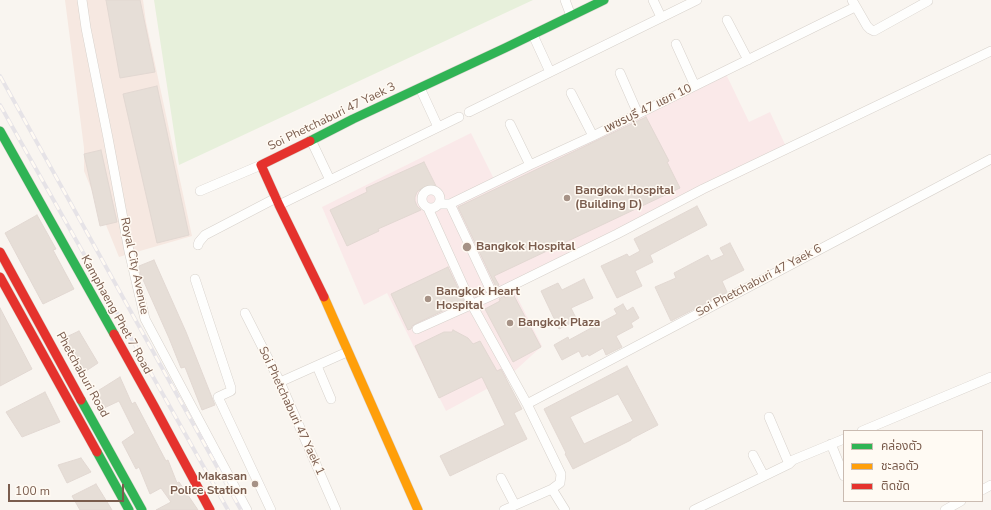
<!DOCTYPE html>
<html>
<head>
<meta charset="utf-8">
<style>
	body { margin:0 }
	#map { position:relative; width:991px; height:510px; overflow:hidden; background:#f9f5f0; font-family:"Nunito Sans","Noto Sans Thai",sans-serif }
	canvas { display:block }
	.legend { position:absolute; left:843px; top:430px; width:140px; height:72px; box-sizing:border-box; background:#fffaf3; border:1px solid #cabbb1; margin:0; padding:5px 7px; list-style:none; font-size:12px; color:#7a5c4d }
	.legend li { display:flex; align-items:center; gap:8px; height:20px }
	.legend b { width:20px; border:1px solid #cabbb1 }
	.scale { position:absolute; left:8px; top:484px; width:116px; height:18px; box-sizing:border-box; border:2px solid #7a5c4d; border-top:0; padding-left:5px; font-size:12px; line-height:14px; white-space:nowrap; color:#7a5c4d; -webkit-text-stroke:3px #fffaf3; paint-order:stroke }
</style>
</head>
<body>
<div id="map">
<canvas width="991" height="510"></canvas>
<ul class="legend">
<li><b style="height:5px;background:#30b455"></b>คล่องตัว</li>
<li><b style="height:5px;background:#ff9f0a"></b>ชะลอตัว</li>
<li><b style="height:5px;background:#e5322d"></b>ติดขัด</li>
</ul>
<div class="scale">100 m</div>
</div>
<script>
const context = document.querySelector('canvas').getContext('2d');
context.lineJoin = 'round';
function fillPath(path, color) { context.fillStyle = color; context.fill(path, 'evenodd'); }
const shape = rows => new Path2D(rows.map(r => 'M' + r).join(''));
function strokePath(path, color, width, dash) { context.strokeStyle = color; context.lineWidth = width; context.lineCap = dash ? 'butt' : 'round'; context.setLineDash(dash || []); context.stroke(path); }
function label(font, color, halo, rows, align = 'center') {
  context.font = font + ' "Nunito Sans","Noto Sans Thai",sans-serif'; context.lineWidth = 3; context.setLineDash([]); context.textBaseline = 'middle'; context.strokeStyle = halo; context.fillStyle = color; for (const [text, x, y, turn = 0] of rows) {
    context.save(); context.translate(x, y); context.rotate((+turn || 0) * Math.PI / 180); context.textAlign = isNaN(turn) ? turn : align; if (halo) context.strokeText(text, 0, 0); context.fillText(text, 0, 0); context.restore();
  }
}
const commercial = shape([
	[65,0,143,0,146,22,192,236,119,257,84,171,84,148]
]);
const medical = shape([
	[725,72,749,122,770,112,789,153,512,287,542,346,507,378,446,411,387,293,364,305,322,207,471,133,495,181]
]);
const green = shape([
	[154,0,533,0,179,165]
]);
const building = shape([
	[106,0,140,0,155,72,120,78,106,0],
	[157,86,189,235,157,243,123,94,157,86],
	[646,117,669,161,667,162,680,188,494,276,499,285,496,287,458,207,646,117],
	[101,150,117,222,100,226,84,154,101,150],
	[424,162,437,188,425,187,421,189,417,192,415,197,415,201,417,206,421,210,378,229,379,231,347,246,330,210,367,192,366,188,424,162],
	[697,206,707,225,650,255,653,262,635,271,642,286,617,298,601,266,627,254,629,257,640,251,634,239,697,206],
	[37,215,56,249,53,250,74,289,43,304,5,233,37,215],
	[730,243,744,270,722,281,727,292,671,321,655,287,676,278,674,273,708,255,711,261,724,255,720,248,730,243],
	[154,260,186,332,215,405,202,410,185,367,181,368,169,338,140,273,139,266,154,260],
	[448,267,464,301,415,324,412,326,411,329,408,330,391,294,448,267],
	[584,279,593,298,571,308,577,320,559,329,541,291,558,283,562,290,584,279],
	[513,294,541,347,513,362,485,309,500,301,499,299,504,296,505,298,513,294],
	[623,304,627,311,633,307,639,318,631,323,633,327,616,336,622,347,606,355,603,348,589,356,588,354,582,357,579,351,562,360,554,345,568,337,569,340,617,314,614,309,623,304],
	[0,308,32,369,0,386,0,308],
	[453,330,468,338,473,344,480,341,497,371,501,369,522,409,514,413,527,439,450,476,440,456,505,425,482,377,439,398,415,346,444,332,452,332,453,330],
	[79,331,98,363,86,371,62,339,79,331],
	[627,366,658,425,631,439,631,440,573,469,565,454,566,453,544,409,627,366],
	[618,394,633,421,584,444,570,417,618,394],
	[120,377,132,404,135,402,166,461,168,460,177,483,179,482,198,510,156,510,171,502,161,488,150,494,139,467,136,469,122,442,135,433,119,401,104,408,96,392,120,377],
	[45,392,60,422,22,437,6,412,45,392],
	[81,458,91,472,67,483,58,465,81,458],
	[96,484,112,510,80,510,72,496,96,484]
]);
const street = shape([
	[82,0,86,28,108,138,129,251,145,319,247,510],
	[565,0,571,16],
	[653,0,661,17],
	[852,0,867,26,870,29,874,31,928,1,928,0],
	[727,20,748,60],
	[533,35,550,72],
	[676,44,695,86],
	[620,73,638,114],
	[420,88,438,127],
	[571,93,593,136],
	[469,112,697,0],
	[510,124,530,165],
	[311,140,330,180],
	'422 199a9 9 0 1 1 18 0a9 9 0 1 1-18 0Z',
	[200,191,261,165],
	[439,204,450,204,530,165,593,136,855,7],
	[450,204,493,295],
	[279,205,459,117],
	[428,208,472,305,527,404,561,474,560,483,552,489,504,510],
	[198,245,199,242,205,235,276,198],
	[195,279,231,388,231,391,218,397,271,510],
	[245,313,280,382,336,510],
	[417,329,493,295,617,234,703,189,991,51],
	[317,366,331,399],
	[280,382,347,352],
	[527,404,991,159],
	[769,417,789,464],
	[862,431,991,377],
	[831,444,844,476],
	[753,455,764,476],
	[501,478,515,505],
	[552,489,565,510],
	[982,490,991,485],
	[694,510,789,464,793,460,844,439],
	[945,510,961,501]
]);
const fast = shape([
	[0,131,114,334],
	[310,141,353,119,505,48,604,0],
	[81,400,142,510],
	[97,452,129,510]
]);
const slow = shape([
	[324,297,418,510]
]);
const jam = shape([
	[310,141,261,165,279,205,324,297],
	[0,252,81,400],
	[0,277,97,452],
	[114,334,154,406,210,510]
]);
const rail = shape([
	[0,76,241,510],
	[0,105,228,510]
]);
const markers = [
	[567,198,4,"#a69286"],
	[467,247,5,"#a69286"],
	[428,299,4,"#a69286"],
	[510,323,4,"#a69286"],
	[255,484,4,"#a69286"]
];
const streetNames = [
	["เพชรบุุรี 47 แยก 10",648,109,-26],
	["Soi Phetchaburi 47 Yaek 3",332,117,-26],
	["Royal City Avenue",134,266,78],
	["Soi Phetchaburi 47 Yaek 6",759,281,-28],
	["Kamphaeng Phet 7 Road",116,315,61],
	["Phetchaburi Road",82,375,61],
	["Soi Phetchaburi 47 Yaek 1",291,411,65]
];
const poiNames = [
	["Bangkok Hospital",575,191],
	["(Building D)",575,205],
	["Bangkok Hospital",476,247],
	["Bangkok Heart",436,292],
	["Hospital",436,306],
	["Bangkok Plaza",518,323],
	["Makasan",247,477,"right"],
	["Police Station",247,491,"right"]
];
fillPath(commercial, '#f6e8e1');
fillPath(medical, '#fae9e9');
fillPath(green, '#e7f0db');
fillPath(building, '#e6ded7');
strokePath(building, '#e2d8d2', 1);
strokePath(street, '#d7d1cb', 10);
strokePath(fast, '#d9d2cb', 10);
strokePath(slow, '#d9d2cb', 10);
strokePath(jam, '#d9d2cb', 10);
strokePath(street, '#fefefd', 9);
strokePath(fast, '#30b455', 9);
strokePath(slow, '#ff9f0a', 9);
strokePath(jam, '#e5322d', 9);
strokePath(rail, '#e6e3e7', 4);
strokePath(rail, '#fffaf3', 2.5, [8]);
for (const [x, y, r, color] of markers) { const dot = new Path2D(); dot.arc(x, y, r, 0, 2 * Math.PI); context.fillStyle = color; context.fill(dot); strokePath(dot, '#fffaf3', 1.5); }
label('12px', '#7a5c4d', '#fffaf3', streetNames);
label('bold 12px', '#7a5c4d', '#fffaf3', poiNames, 'left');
</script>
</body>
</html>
